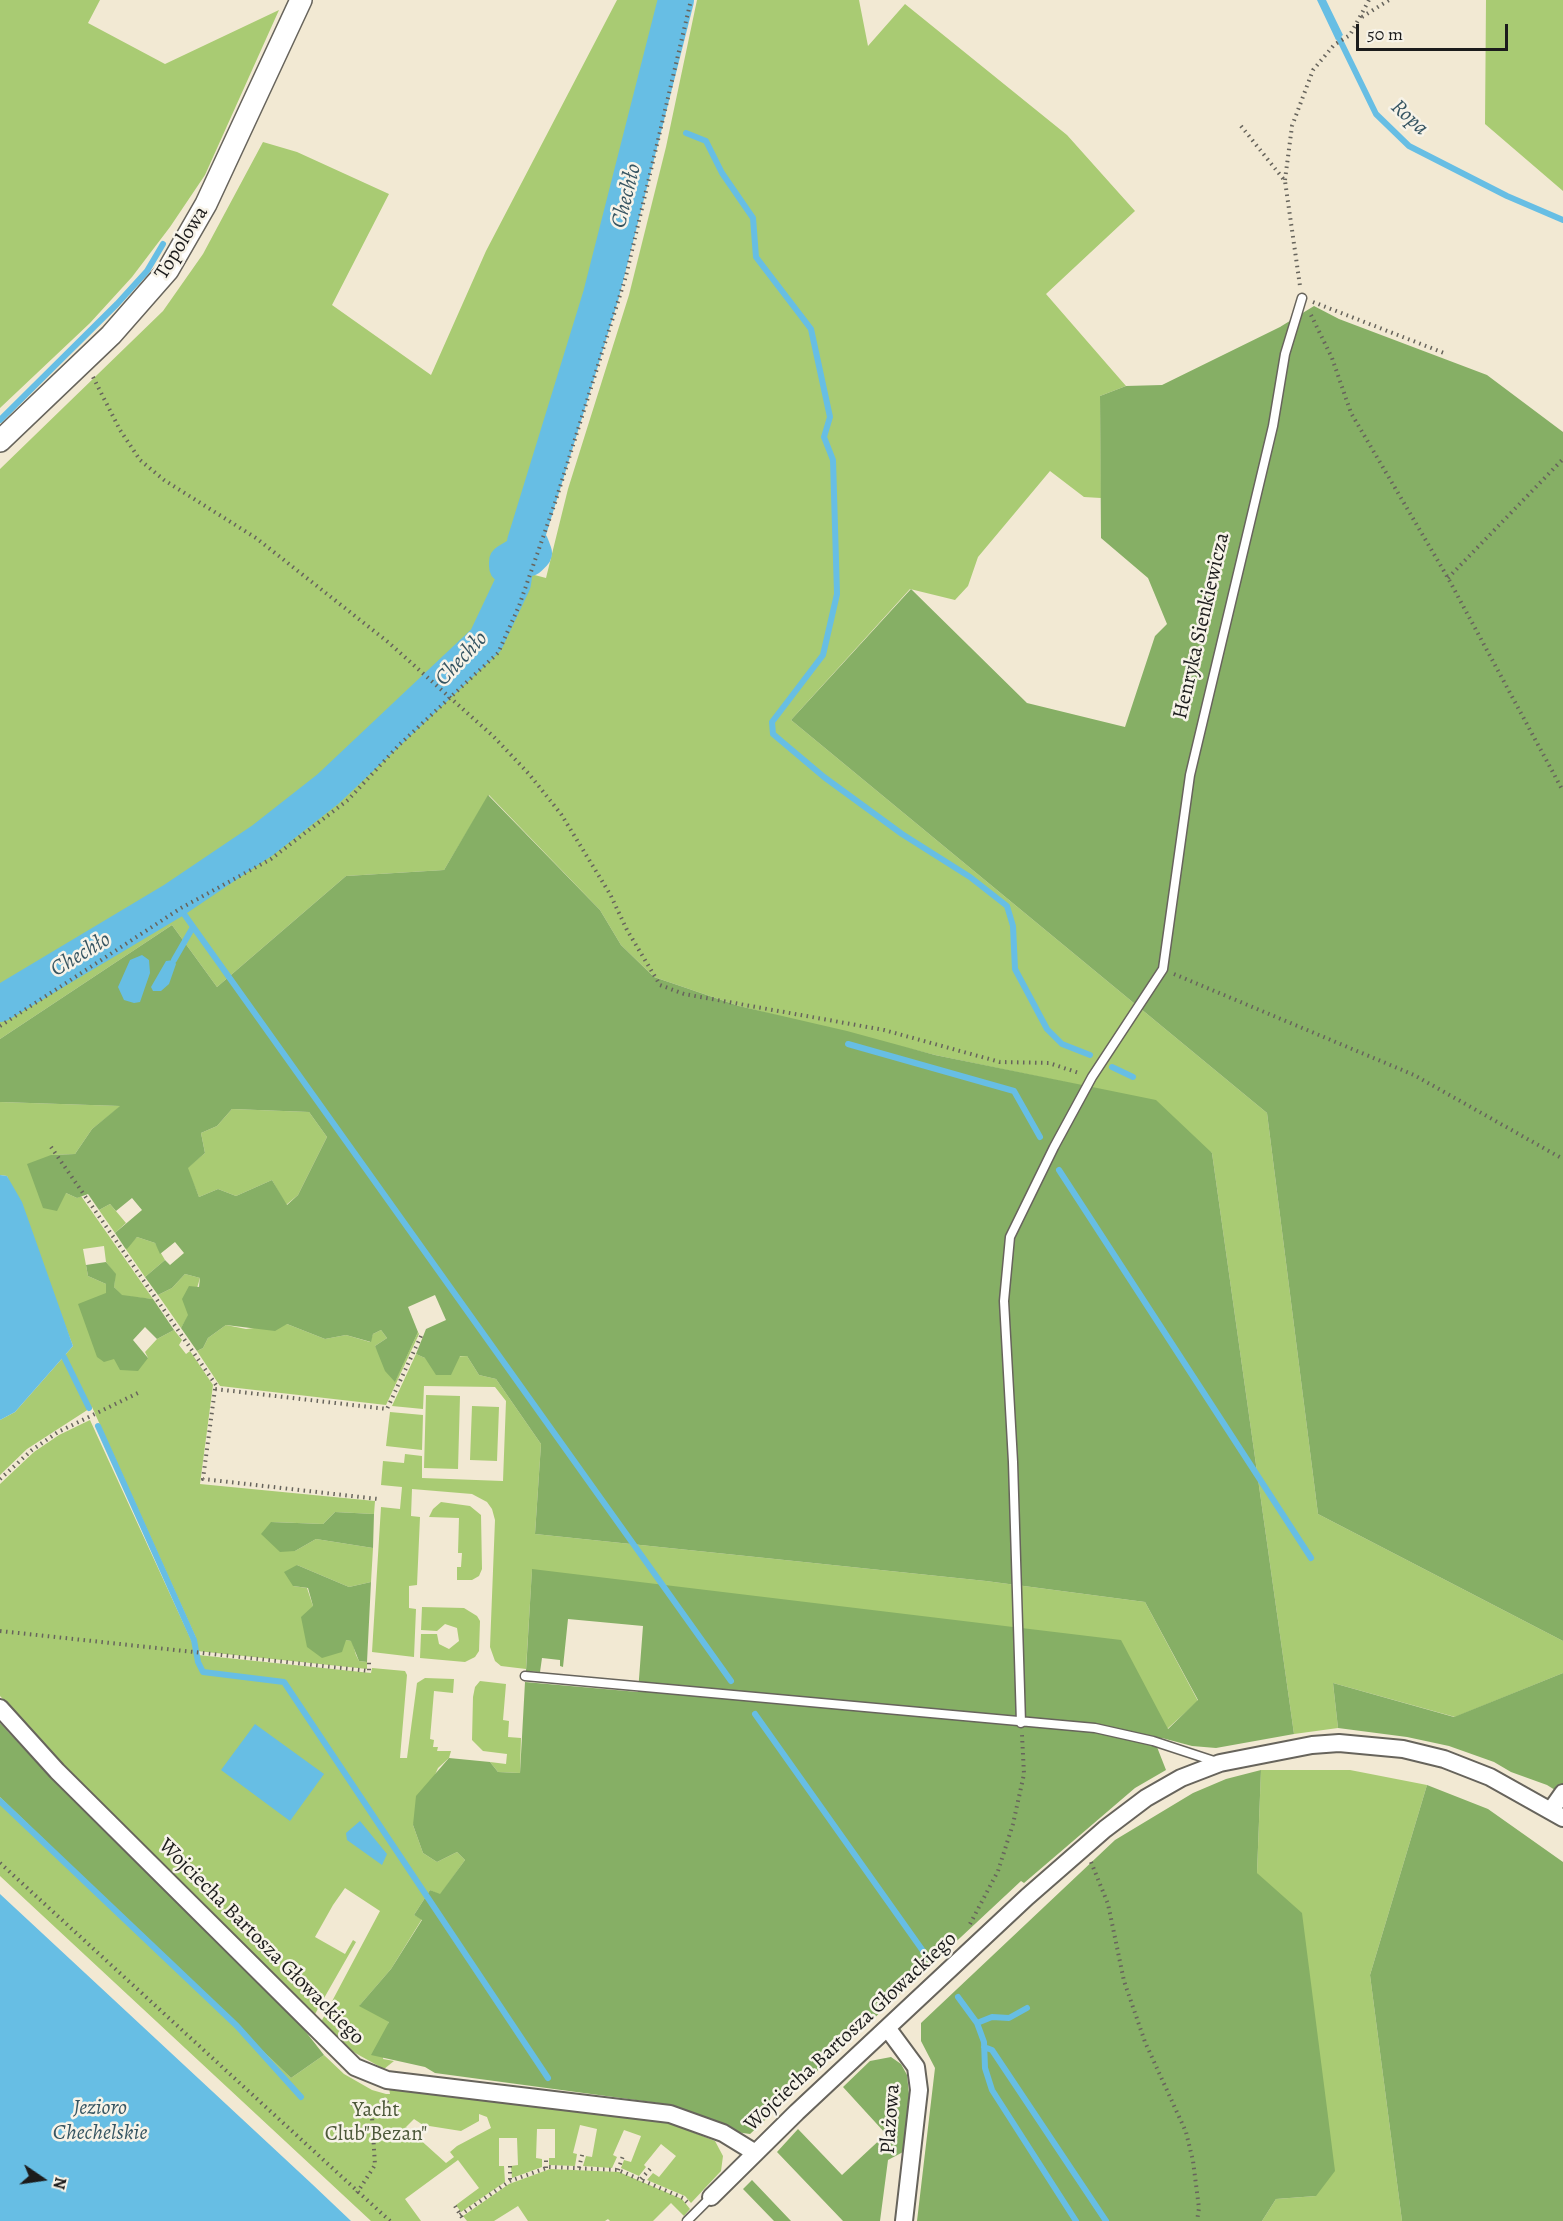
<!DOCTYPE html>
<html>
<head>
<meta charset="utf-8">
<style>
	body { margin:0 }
	#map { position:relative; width:1563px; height:2221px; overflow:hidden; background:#f2e9d3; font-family:Alegreya,serif }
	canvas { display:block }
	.north { position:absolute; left:12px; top:2149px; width:60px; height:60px; -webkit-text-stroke:4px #f7f3e8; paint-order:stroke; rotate:103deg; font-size:16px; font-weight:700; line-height:24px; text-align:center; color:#1c1c1c }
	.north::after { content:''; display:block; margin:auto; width:21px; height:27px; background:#1c1c1c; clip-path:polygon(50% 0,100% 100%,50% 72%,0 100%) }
	.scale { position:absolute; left:1356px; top:24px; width:152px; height:27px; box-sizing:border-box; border:3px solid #1c1c1c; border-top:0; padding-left:8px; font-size:18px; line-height:21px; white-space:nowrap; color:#1c1c1c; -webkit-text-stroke:4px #f7f3e8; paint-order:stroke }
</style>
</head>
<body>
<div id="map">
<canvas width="1563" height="2221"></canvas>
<div class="north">N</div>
<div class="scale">50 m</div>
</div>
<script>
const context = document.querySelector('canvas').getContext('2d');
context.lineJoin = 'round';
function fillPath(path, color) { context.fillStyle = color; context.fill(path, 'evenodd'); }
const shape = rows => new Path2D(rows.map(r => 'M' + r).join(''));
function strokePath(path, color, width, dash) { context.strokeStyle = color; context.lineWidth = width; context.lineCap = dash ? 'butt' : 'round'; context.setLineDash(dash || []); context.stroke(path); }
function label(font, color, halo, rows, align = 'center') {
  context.font = font + ' Alegreya,serif'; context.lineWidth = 5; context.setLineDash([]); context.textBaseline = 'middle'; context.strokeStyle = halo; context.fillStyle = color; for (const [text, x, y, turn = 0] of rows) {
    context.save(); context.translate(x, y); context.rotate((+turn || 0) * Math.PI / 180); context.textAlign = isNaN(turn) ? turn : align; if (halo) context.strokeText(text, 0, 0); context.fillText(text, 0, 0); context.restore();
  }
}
const green = shape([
	[0,0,100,0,88,23,165,64,279,10,205,175,170,227,132,277,90,323,0,408],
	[617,0,668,0,599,271,500,603,480,638,426,691,299,802,175,885,0,996,0,469,163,311,203,254,263,142,297,152,389,194,332,305,431,375,486,251],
	[697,0,859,0,868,46,905,4,1067,135,1135,211,1046,294,1126,386,1100,396,1101,498,1084,497,1050,471,978,557,968,586,955,600,910,589,791,720,1267,1113,1318,1514,1563,1641,1563,1673,1455,1717,1333,1683,1338,1728,1294,1734,1212,1153,1074,1084,935,1055,739,1006,654,977,621,945,600,910,489,795,444,870,346,876,217,987,172,925,0,1039,0,1012,281,835,324,804,489,645,506,618,523,572,546,578,568,489,629,295,666,147],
	[1486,0,1563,0,1563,191,1485,124],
	[0,1102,121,1106,92,1129,75,1154,51,1155,66,1193,77,1198,81,1196,153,1299,122,1296,114,1287,115,1274,106,1262,104,1246,83,1249,88,1276,106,1284,114,1359,148,1358,145,1352,157,1339,174,1330,182,1340,179,1345,186,1354,190,1351,213,1385,200,1484,375,1501,374,1514,335,1512,323,1524,271,1522,295,1551,316,1539,373,1548,371,1582,349,1587,297,1565,293,1586,307,1588,313,1606,346,1640,352,1641,356,1655,359,1661,367,1662,367,1669,197,1651,196,1638,92,1407,27,1449,0,1475,0,1420,15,1412,73,1346,7,1176,0,1175],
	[232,1109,309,1112,327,1137,298,1195,286,1205,272,1180,236,1196,218,1189,199,1197,187,1168,205,1153,201,1133,217,1126],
	[110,1204,126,1223,115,1233,99,1210],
	[137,1237,155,1243,165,1260,145,1277,125,1248],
	[185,1274,200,1278,189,1315,181,1328,158,1295,172,1288],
	[287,1324,325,1339,346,1335,370,1342,373,1334,381,1330,387,1338,375,1346,395,1381,418,1332,419,1334,386,1405,220,1386,197,1351,203,1348,208,1338,226,1325,246,1329],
	[416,1354,425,1358,467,1356,479,1375,496,1379,541,1444,535,1534,986,1581,1145,1602,1198,1701,1167,1729,532,1570,526,1669,501,1666,495,1661,490,1647,495,1520,492,1509,487,1502,472,1494,412,1489,411,1516,420,1517,417,1585,409,1586,409,1608,416,1609,414,1657,372,1652,381,1507,400,1509,402,1487,381,1485,383,1461,404,1463,405,1454,422,1456,422,1478,503,1481,506,1401,495,1387,424,1386,423,1409,392,1406],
	[426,1395,460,1396,458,1469,424,1468],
	[472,1406,499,1407,497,1461,470,1460],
	[390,1412,423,1415,422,1450,386,1446],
	[90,1420,198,1655,371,1673,372,1668,405,1671,407,1675,400,1758,407,1758,417,1683,425,1678,454,1679,453,1693,434,1691,430,1739,434,1740,433,1747,438,1747,437,1751,451,1751,449,1758,438,1768,413,1825,423,1853,437,1862,457,1852,465,1860,440,1895,430,1890,414,1915,422,1919,391,1969,360,2005,389,2021,383,2059,394,2061,384,2069,348,2049,321,2022,380,1911,345,1888,333,1905,315,1937,345,1954,353,1940,356,1942,315,2014,63,1765,0,1696,0,1484,34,1452,59,1435],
	[441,1502,470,1506,481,1515,482,1569,479,1576,472,1580,457,1580,457,1567,461,1567,462,1553,458,1553,459,1518,429,1517,433,1509],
	[422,1607,464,1608,477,1616,480,1621,479,1651,475,1657,465,1662,420,1658,421,1634,437,1634,439,1644,449,1649,459,1641,457,1628,445,1624,437,1631,421,1630],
	[480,1681,506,1684,503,1720,509,1721,508,1737,521,1738,520,1773,498,1772,490,1762,506,1764,507,1754,483,1751,472,1740,473,1697,475,1687],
	[1261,1770,1350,1770,1427,1785,1370,1975,1402,2221,1262,2221,1276,2199,1316,2196,1257,1873],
	[0,1797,291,2078,324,2055,344,2074,372,2090,386,2094,390,2094,389,2088,667,2122,715,2141,723,2156,721,2171,691,2203,685,2196,647,2180,653,2173,659,2177,676,2156,661,2144,644,2165,646,2167,639,2176,621,2168,624,2160,631,2162,641,2136,624,2130,613,2155,617,2157,612,2168,583,2166,586,2156,592,2157,597,2129,580,2125,573,2153,577,2154,575,2166,549,2165,549,2158,555,2158,555,2129,537,2129,536,2158,542,2159,542,2167,512,2178,511,2166,518,2165,517,2138,499,2138,499,2166,504,2166,505,2182,461,2212,456,2205,479,2188,458,2160,405,2199,421,2221,371,2221,0,1876],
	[479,2114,487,2117,491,2128,457,2146,450,2152,454,2157,446,2163,406,2127,414,2119,423,2125,461,2131,479,2121],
	[550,2169,619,2172,682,2199,690,2209,684,2216,671,2203,653,2221,610,2221,608,2219,605,2221,528,2221,518,2206,494,2221,467,2221,463,2216,509,2184]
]);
const forest = shape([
	[1314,306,1339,319,1487,375,1563,432,1563,1641,1318,1514,1267,1113,791,720,911,589,1027,703,1125,727,1155,636,1167,624,1148,578,1101,538,1100,396,1126,386,1162,385,1280,327],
	[488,795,600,910,621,945,654,977,739,1006,847,1031,935,1055,1156,1100,1212,1153,1294,1734,1216,1748,1192,1746,1162,1738,1157,1747,1166,1770,1135,1788,1024,1883,1021,1881,750,2134,736,2132,673,2105,435,2073,425,2067,371,2055,389,2022,359,2006,391,1969,422,1920,414,1915,430,1890,440,1894,465,1860,457,1852,437,1862,423,1853,413,1825,416,1796,449,1758,490,1762,498,1772,520,1773,525,1682,638,1692,643,1626,568,1619,563,1667,560,1666,560,1660,542,1658,540,1672,526,1671,532,1569,1121,1640,1168,1729,1198,1700,1145,1602,986,1581,535,1534,541,1444,496,1379,479,1375,467,1356,460,1356,451,1375,436,1375,425,1358,416,1354,426,1329,446,1320,435,1295,408,1307,418,1332,395,1382,385,1371,375,1346,387,1338,381,1330,373,1334,371,1342,346,1335,325,1339,287,1324,275,1331,226,1325,208,1338,203,1348,197,1351,181,1328,188,1315,182,1299,189,1286,199,1287,200,1278,185,1274,172,1288,158,1295,145,1277,165,1260,170,1265,184,1253,175,1242,160,1254,155,1243,137,1237,127,1249,125,1248,115,1233,142,1210,132,1198,116,1211,110,1204,99,1210,88,1194,77,1198,66,1193,57,1211,43,1208,27,1164,51,1155,75,1154,92,1129,120,1106,0,1102,0,1039,172,925,217,987,346,876,444,870],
	[232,1109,309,1112,327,1137,298,1195,287,1205,272,1180,236,1196,218,1189,199,1197,188,1168,205,1153,201,1133,217,1126],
	[106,1262,116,1274,114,1287,122,1295,153,1299,174,1330,157,1339,145,1327,133,1340,148,1358,138,1371,120,1370,114,1359,104,1362,97,1357,78,1304,106,1293,106,1284,88,1276,86,1265],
	[335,1512,374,1514,373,1548,316,1539,295,1551,280,1552,261,1534,271,1522,323,1524],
	[297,1565,349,1587,371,1582,367,1662,359,1661,351,1641,346,1640,342,1652,322,1658,307,1647,301,1617,313,1606,308,1588,293,1586,284,1572],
	[1563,1673,1563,1795,1547,1785,1511,1772,1494,1762,1449,1746,1407,1737,1338,1728,1333,1683,1454,1717],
	[0,1723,52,1779,295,2018,324,2055,291,2078,0,1797],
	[1261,1770,1257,1873,1302,1913,1335,2171,1316,2196,1276,2199,1262,2221,917,2221,935,2068,921,2041,921,2023,1115,1840,1193,1793,1226,1779],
	[1427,1785,1488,1809,1563,1862,1563,2221,1402,2221,1370,1975],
	[891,2057,901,2064,907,2075,909,2094,903,2152,888,2160,880,2221,843,2221,777,2152,798,2129,842,2175,886,2134,843,2087,870,2061],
	[752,2180,791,2221,774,2221,743,2189]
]);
const water = shape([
	[1317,0,1326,0,1343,35,1336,40],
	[142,955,149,960,150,973,140,1002,134,1003,124,1000,118,987,130,960],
	[174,960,176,964,169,984,161,991,153,991,151,987,166,961],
	[0,1175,7,1176,22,1202,73,1346,15,1412,0,1420],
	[255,1724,324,1774,290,1821,221,1770],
	[360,1821,387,1854,382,1865,347,1840,346,1833],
	[0,1894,312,2184,351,2221,0,2221]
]);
const stream = shape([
	[1336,32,1376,114,1409,146,1507,196,1563,220],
	[652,66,658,71],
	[657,75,666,83],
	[686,133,706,141,722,173,753,218,756,257,811,329,830,417,824,437,833,460,837,594,823,655,772,722,773,734,824,777,902,834,970,877,1007,906,1013,926,1015,969,1047,1029,1062,1044,1090,1055],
	[0,420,117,304,147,271,163,244],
	[174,900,731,1681],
	[174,960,193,927],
	[848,1044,1014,1091,1040,1137],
	[1112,1067,1133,1077],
	[1059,1170,1311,1558],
	[64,1357,89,1408],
	[98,1426,194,1640,198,1662,203,1672,284,1682,548,2078],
	[755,1714,928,1958],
	[0,1801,237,2026,301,2097],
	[958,1997,977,2023,984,2042,985,2068,992,2090,1076,2221],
	[977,2023,992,2017,1009,2018,1027,2008],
	[984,2047,992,2050,1106,2221]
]);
const river = shape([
	[0,1004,174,900,263,840,328,789,486,640,513,583,515,570,507,566,507,562,517,556,529,558,534,553,531,545,525,542,601,295,676,0]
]);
const path = shape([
	[1362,17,1389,0],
	[1241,126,1285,181,1300,286],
	[1285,180,1292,126,1313,70,1334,45,1350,35,1369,0],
	[1313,302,1444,353],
	[1311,315,1332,358,1351,413,1448,578,1563,791],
	[93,377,120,430,140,460,164,480,256,538,388,642,494,737,529,774,561,814,610,894,627,930,660,985,684,994,884,1030,1000,1062,1049,1063,1079,1073],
	[1448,578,1563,459],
	[1174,974,1414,1075,1563,1159],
	[0,1026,181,908,271,859,348,800,399,745,498,653,519,606,555,503,626,276,691,0],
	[51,1147,216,1385,215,1389,387,1409,421,1336],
	[215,1389,203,1479,378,1499],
	[0,1479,32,1450,58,1432,140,1392],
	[0,1631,369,1671,369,1660],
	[1091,1862,1108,1904,1124,1981,1145,2042,1186,2132,1193,2161,1199,2208,1197,2221],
	[0,1863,390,2221],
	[970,1924,998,1871,1013,1824,1024,1774,1022,1735],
	[352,2104,372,2117],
	[510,2166,510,2181],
	[546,2168,546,2156],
	[579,2168,583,2151],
	[618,2170,623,2156],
	[641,2179,651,2168],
	[357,2193,375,2165,372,2117,387,2101,387,2098],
	[455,2206,464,2221],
	[460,2215,510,2181,549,2167,618,2170,683,2198,687,2202]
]);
const service = shape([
	[525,1676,1095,1728,1153,1741,1217,1762],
	[1021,1723,1013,1462,1004,1301,1010,1237,1054,1147,1092,1077,1163,969,1190,775,1273,426,1285,354,1302,298],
	[687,2221,711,2197]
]);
const minor = shape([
	[0,1708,57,1771,355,2067,387,2080,670,2114,723,2133,754,2152],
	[1551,1810,1563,1793],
	[888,2029,916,2067,919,2090,904,2221],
	[711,2197,797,2112,1027,1897,1105,1829,1146,1798,1181,1778,1220,1763,1312,1745,1339,1743,1403,1749,1444,1759,1490,1777,1563,1818]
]);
const tertiary = shape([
	[0,441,111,335,168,270,206,204,301,0]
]);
const streetNames = [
	["Topolowa",182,243,-58],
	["Henryka Sienkiewicza",1202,626,-77],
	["Wojciecha Bartosza Głowackiego",261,1942,45],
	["Wojciecha Bartosza Głowackiego",851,2032,-43],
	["Plażowa",891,2119,-86]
];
const parkNames = [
	["Yacht",376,2111],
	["Club\"Bezan\"",376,2135]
];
const waterNames = [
	["Ropa",1409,118,42],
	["Chechło",627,196,-76],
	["Chechło",462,659,-47],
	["Chechło",81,955,-31],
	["Jezioro",100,2109],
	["Chechelskie",100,2134]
];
fillPath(green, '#a9cb73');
fillPath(forest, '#86af65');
fillPath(water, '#67bee4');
strokePath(stream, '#67bee4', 6);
strokePath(river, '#67bee4', 36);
strokePath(service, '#67645c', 11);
strokePath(minor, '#67645c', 20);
strokePath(tertiary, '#67645c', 24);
strokePath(path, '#67645c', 4, [1.5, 4.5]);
strokePath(service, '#fff', 8);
strokePath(minor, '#fff', 16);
strokePath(tertiary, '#fff', 21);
label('21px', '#1c1c1c', '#f7f3e8', streetNames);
label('21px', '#4d593a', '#f7f3e8', parkNames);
label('italic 22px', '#365562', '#f7f3e8', waterNames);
</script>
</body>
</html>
